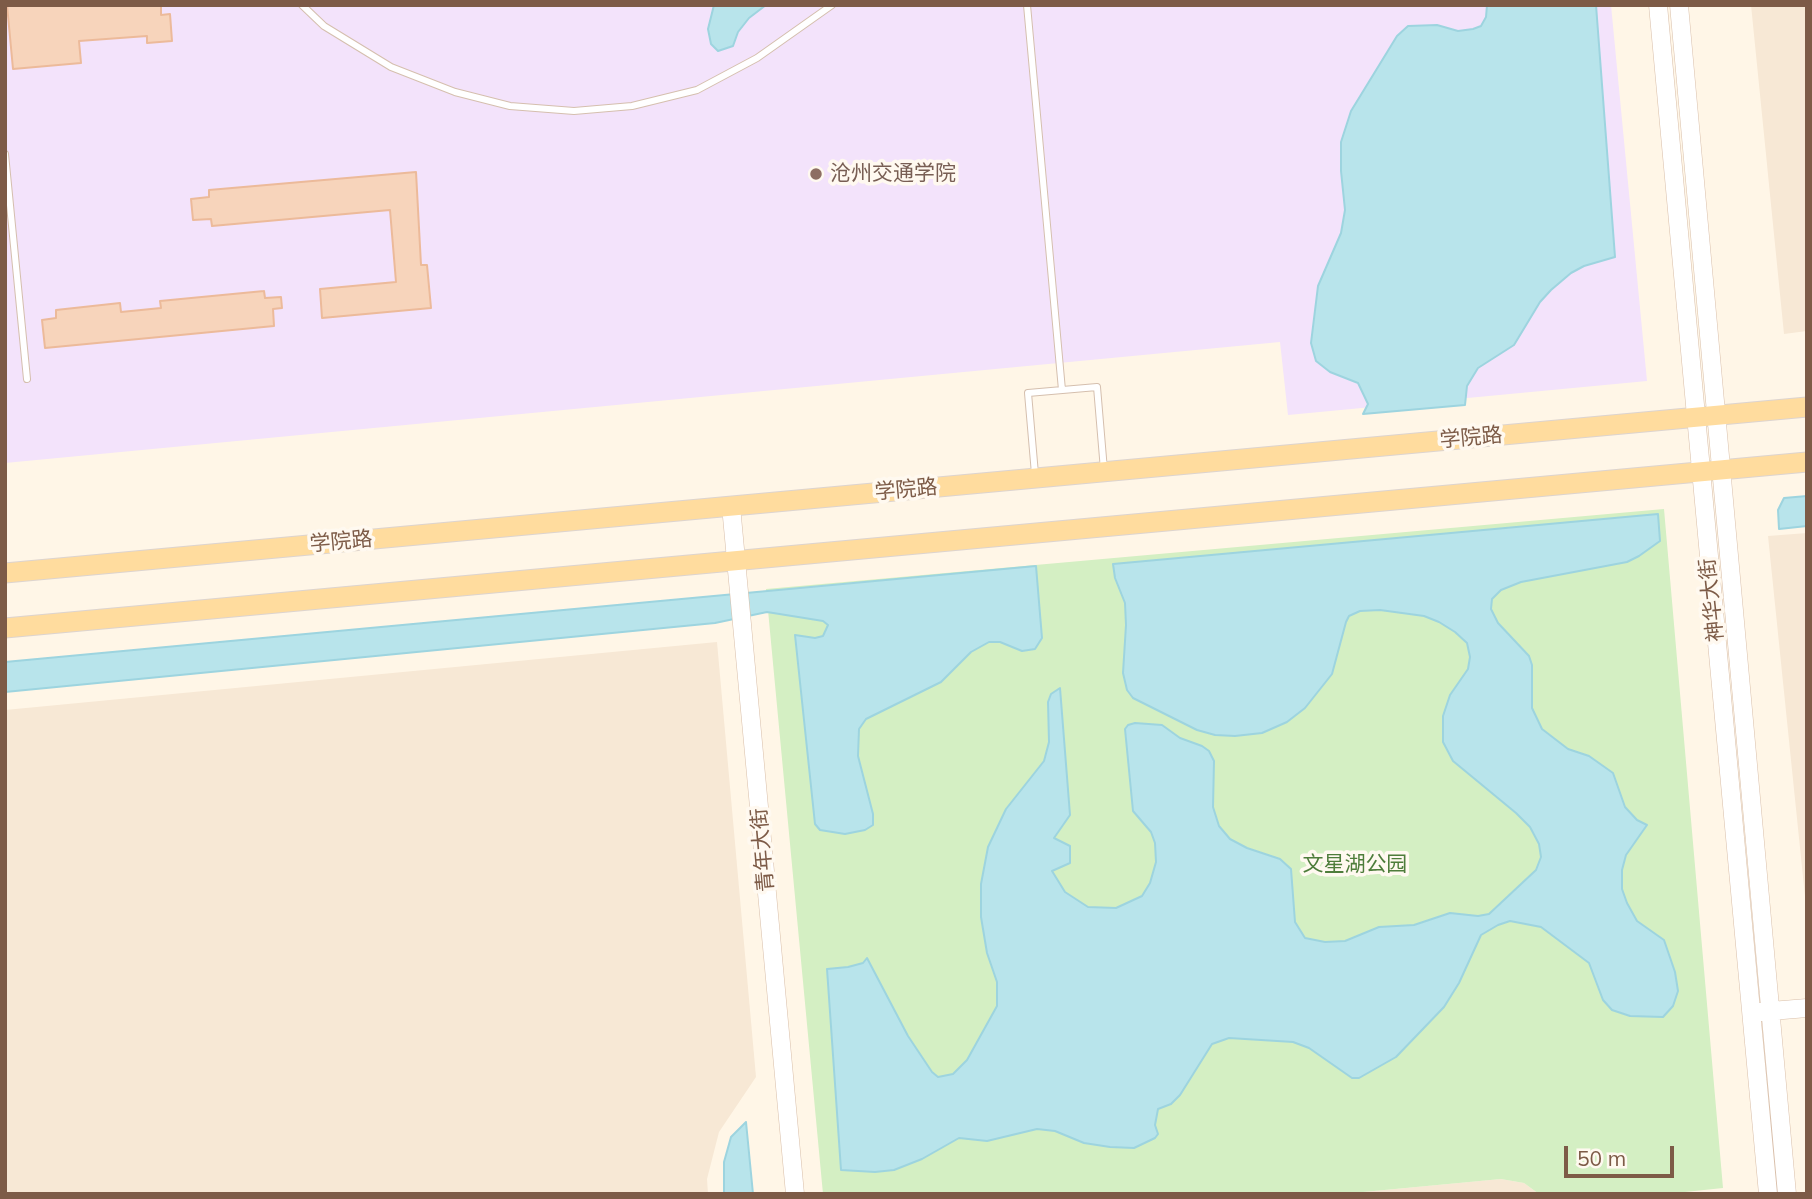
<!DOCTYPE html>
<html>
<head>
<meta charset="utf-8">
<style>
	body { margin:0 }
	#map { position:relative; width:1812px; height:1199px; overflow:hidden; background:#fff6e7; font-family:Mulish,sans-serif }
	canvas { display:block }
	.frame { position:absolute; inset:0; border:7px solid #7d5b47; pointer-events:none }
	.scale { position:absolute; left:1564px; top:1146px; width:110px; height:32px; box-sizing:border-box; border:4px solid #7d5b47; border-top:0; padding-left:9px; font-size:21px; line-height:24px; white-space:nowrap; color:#7d5b47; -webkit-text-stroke:5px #fff9f0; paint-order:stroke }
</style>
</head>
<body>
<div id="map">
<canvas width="1812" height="1199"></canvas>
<div class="frame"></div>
<div class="scale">50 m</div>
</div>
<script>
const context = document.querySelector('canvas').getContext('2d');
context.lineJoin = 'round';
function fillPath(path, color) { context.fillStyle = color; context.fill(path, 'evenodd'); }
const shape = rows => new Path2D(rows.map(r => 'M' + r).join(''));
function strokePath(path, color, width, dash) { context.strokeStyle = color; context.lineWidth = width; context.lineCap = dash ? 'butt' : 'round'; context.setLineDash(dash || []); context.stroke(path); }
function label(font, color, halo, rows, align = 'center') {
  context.font = font + ' Mulish,"Noto Sans SC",sans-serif'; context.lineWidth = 7; context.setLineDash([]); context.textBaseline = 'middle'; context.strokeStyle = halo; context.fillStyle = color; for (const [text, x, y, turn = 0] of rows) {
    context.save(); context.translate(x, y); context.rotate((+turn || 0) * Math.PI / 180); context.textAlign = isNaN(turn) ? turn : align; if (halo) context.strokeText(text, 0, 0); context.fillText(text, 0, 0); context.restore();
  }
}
const residential = shape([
	[1751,5,1807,5,1807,331,1784,334],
	[1807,533,1807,916,1768,536],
	[717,642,756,1077,719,1132,707,1179,708,1194,5,1194,5,710],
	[1501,1179,1524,1183,1539,1194,1342,1194]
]);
const education = shape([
	[5,5,1611,5,1647,381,1288,415,1280,342,5,463]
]);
const green = shape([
	[1664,509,1723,1188,1666,1194,1539,1194,1524,1183,1501,1179,1342,1194,823,1194,766,589]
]);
const water = shape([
	[714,5,766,5,749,18,738,32,733,46,718,51,711,44,708,29,714,5],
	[1487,5,1596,5,1615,257,1584,266,1571,273,1551,290,1540,302,1514,345,1478,368,1467,386,1465,405,1363,414,1368,404,1358,383,1330,372,1316,361,1311,343,1318,286,1341,233,1345,210,1341,171,1341,142,1351,111,1397,36,1408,26,1437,25,1458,31,1473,29,1481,26,1486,17,1487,5],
	[1807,496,1807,526,1779,529,1778,510,1784,498,1807,496],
	[1658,514,1660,541,1639,556,1627,562,1521,582,1501,590,1492,599,1491,609,1498,623,1529,656,1532,665,1532,708,1542,729,1568,749,1589,756,1613,773,1625,807,1637,820,1647,825,1626,855,1622,870,1622,889,1627,903,1637,921,1664,940,1675,972,1678,991,1673,1006,1663,1017,1630,1016,1612,1010,1603,1000,1589,963,1541,927,1510,921,1498,925,1481,935,1459,983,1444,1007,1396,1057,1359,1078,1352,1078,1309,1048,1293,1042,1229,1038,1212,1044,1180,1095,1171,1104,1158,1109,1155,1125,1158,1134,1155,1138,1134,1148,1110,1147,1084,1143,1055,1131,1037,1129,987,1141,959,1138,922,1159,894,1170,875,1172,841,1170,827,969,848,967,863,963,867,958,908,1036,932,1072,938,1077,953,1074,967,1060,997,1006,997,982,987,953,981,917,981,884,988,847,1006,809,1044,761,1049,742,1048,702,1051,694,1060,688,1070,815,1054,838,1070,846,1070,863,1052,871,1065,892,1088,907,1116,908,1142,896,1150,883,1156,862,1155,843,1151,832,1133,811,1125,729,1128,725,1135,723,1162,725,1180,738,1202,746,1209,751,1214,761,1213,807,1219,826,1230,839,1247,848,1280,859,1291,869,1295,922,1305,938,1325,942,1345,941,1379,927,1414,925,1450,913,1478,916,1489,914,1536,870,1541,857,1539,844,1530,827,1516,813,1453,761,1443,742,1443,716,1450,695,1468,669,1470,657,1467,643,1455,632,1439,622,1424,616,1380,610,1360,611,1349,616,1346,622,1332,674,1305,708,1287,722,1262,733,1235,736,1215,735,1197,730,1133,698,1127,690,1123,673,1126,625,1125,603,1115,578,1113,564,1658,514],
	[1036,566,1042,638,1035,649,1022,651,1000,642,989,642,971,652,941,682,866,719,859,729,858,756,873,814,873,825,865,830,845,834,820,830,815,824,795,635,815,638,823,636,828,625,823,621,767,612,715,623,5,692,5,662,1036,566],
	[746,1122,753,1194,724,1194,724,1162,731,1137,746,1122]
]);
const building = shape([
	[7,5,161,5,161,15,170,14,172,41,147,43,147,36,79,41,81,63,13,69,7,5],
	[416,172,421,265,427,265,431,308,322,318,320,289,396,282,390,210,212,226,211,219,193,220,191,199,209,197,209,190,416,172],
	[264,291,265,298,281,297,282,308,273,309,274,326,45,348,42,320,56,318,56,310,120,303,121,312,161,308,160,301,264,291]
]);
const lane = shape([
	[302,5,324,26,391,67,455,92,510,106,574,111,632,106,697,90,757,58,832,5],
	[1027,5,1062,390],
	[5,154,27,379],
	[1035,474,1028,393,1097,387,1104,470]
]);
const secondary = shape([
	[1658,5,1768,1194],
	[1679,5,1787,1194],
	[731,506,795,1194],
	[1759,1012,1807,1008]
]);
const primary = shape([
	[5,573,1807,407],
	[5,628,1807,462]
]);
const markers = [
	[816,174,7,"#8d6e63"]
];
const educationNames = [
	["沧州交通学院",830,174]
];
const streetNames = [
	["学院路",1471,438,-5],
	["学院路",906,490,-5],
	["学院路",341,542,-5],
	["神华大街",1712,600,-96],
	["青年大街",763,850,-95]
];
const parkNames = [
	["文星湖公园",1355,865]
];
fillPath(residential, '#f7e8d5');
fillPath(education, '#f3e3fb');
fillPath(green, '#d4efc3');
fillPath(water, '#b8e4eb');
strokePath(water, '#9dd4df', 2);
fillPath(building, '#f7d4bb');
strokePath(building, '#ecba9a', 2);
strokePath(lane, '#d5bfae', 8);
strokePath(secondary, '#d9bfaa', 19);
strokePath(primary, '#ddd4cf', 21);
strokePath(lane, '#fff', 6);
strokePath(secondary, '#fff', 18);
strokePath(primary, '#ffdc9e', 19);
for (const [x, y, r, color] of markers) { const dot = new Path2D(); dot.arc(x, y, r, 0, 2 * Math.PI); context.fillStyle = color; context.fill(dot); strokePath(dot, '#fff9f0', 2.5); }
label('21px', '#785e54', '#fff9f0', educationNames, 'left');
label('21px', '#7d5b47', '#fff9f0', streetNames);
label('21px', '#4e7d3b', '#fff9f0', parkNames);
</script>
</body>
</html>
